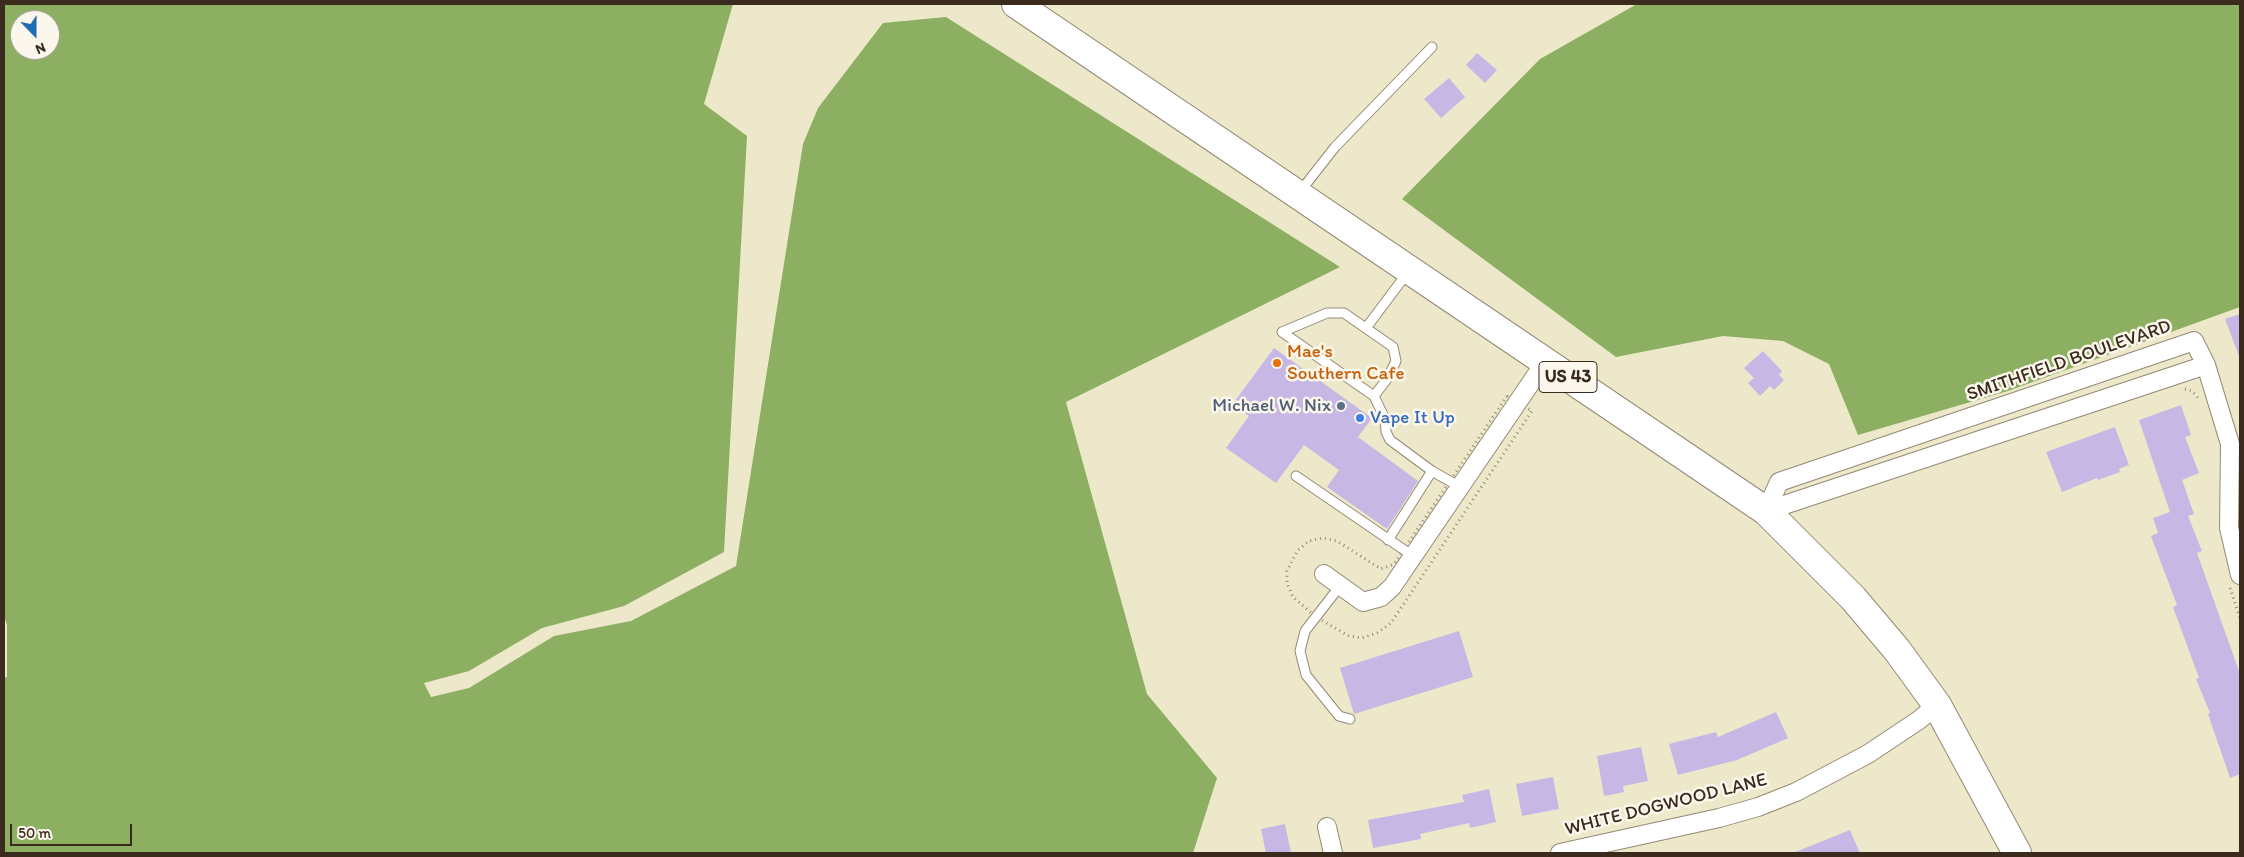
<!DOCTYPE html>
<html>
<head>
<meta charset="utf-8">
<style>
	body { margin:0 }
	#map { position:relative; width:2244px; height:857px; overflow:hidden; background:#eee8cb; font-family:Itim,sans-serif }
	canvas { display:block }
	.frame { position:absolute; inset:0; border:5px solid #3b2a1e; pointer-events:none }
	.north { position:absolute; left:10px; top:10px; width:50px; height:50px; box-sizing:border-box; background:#fbf7ec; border:1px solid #aea59a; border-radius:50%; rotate:158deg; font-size:14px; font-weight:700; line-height:20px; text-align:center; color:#3b2a1e }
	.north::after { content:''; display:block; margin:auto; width:18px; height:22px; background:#1f6fb2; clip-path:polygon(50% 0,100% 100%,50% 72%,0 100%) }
	.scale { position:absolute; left:10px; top:824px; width:122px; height:22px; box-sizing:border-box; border:2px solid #3b2a1e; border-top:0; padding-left:6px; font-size:15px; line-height:18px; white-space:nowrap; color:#3b2a1e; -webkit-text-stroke:4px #fbf7ec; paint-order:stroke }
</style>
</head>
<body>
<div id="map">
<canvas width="2244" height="857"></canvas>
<div class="frame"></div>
<div class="north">N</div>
<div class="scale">50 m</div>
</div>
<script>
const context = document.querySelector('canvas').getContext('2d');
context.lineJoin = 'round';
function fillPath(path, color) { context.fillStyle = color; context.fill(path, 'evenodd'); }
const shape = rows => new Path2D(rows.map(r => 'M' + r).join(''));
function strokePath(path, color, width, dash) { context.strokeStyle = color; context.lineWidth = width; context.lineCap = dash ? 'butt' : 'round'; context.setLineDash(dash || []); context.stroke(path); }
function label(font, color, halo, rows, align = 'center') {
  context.font = font + ' Itim,sans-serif'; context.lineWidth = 5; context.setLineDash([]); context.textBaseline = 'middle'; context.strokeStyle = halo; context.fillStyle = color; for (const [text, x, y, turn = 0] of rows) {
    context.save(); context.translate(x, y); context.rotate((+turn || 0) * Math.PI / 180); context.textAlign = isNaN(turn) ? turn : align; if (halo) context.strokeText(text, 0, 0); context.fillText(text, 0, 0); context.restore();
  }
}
const forest = shape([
	[4,4,733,4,704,104,747,136,724,552,624,606,542,628,469,671,424,683,431,697,469,688,554,636,631,621,736,566,803,144,818,108,883,23,946,17,1340,267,1066,402,1147,694,1217,778,1193,853,4,853,4,678,7,677,7,625,4,616],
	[20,20,50,20,50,50,20,50],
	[1637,4,2240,4,2240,307,2008,391,1858,435,1829,364,1783,341,1723,336,1616,357,1402,199,1540,59]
]);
const building = shape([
	[1477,53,1497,70,1485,83,1466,65],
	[1449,78,1465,97,1441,118,1424,99],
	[2240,314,2240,356,2239,356,2225,319],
	[1274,348,1372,418,1358,437,1418,481,1387,529,1327,487,1339,470,1304,445,1276,483,1226,448,1249,416,1232,405],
	[1763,351,1782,371,1779,375,1784,380,1774,390,1770,386,1760,396,1748,383,1754,378,1744,368],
	[2181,405,2191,435,2185,437,2199,473,2182,480,2194,514,2188,516,2202,551,2197,553,2240,674,2240,774,2230,778,2208,714,2210,713,2196,679,2199,678,2173,607,2177,605,2151,536,2158,533,2153,518,2170,512,2139,420],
	[2115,427,2129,465,2119,469,2120,472,2098,480,2097,478,2062,492,2046,452],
	[1459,631,1473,677,1354,714,1340,668],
	[1776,712,1788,738,1737,760,1678,775,1669,744,1716,732,1718,737],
	[1641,747,1648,781,1623,786,1624,792,1604,796,1597,756],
	[1553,777,1559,809,1522,816,1516,784],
	[1489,789,1496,822,1470,828,1469,823,1420,834,1421,839,1373,848,1368,820,1464,802,1462,795],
	[1285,824,1291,853,1266,853,1261,829],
	[1850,830,1860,853,1793,853]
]);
const path = shape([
	[2185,389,2192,391,2198,398],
	[1507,396,1532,411,1391,623,1377,633,1362,638,1349,636,1316,617,1293,597,1287,583,1287,571,1297,551,1309,541,1322,538,1337,541,1381,569,1394,564,1507,396],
	[2230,588,2240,618]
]);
const lane = shape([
	[1299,193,1335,147,1432,47],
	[1366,328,1408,272],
	[1282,332,1374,396,1385,419,1386,432,1390,440,1432,471,1460,487],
	[1282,332,1327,313,1344,313,1393,347,1396,361,1387,379,1374,396],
	[1296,476,1413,556],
	[1388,540,1432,471],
	[1340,586,1305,631,1300,651,1306,675,1339,716,1350,719]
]);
const street = shape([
	[1766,511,1779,482,2194,341,2206,365,2230,444,2229,528,2240,575],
	[1766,511,2206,365],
	[1324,574,1363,602,1381,597,1392,587,1545,362],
	[1327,827,1333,853],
	[1560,853,1719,818,1758,807,1796,792,1868,754,1919,720,1937,705]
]);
const highway = shape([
	[1016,4,1766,511,1853,598,1897,650,1937,705,2017,853]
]);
const markers = [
	[1277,363,5,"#e8710a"],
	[1341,406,5,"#5c6f8a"],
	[1360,418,5,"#3f7fe0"]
];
const shields = [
	[1568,377,58]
];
const shieldNames = [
	["US 43",1568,377]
];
const foodNames = [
	["Mae's",1287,352],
	["Southern Cafe",1287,374]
];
const streetNames = [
	["SMITHFIELD BOULEVARD",2069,361,-19],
	["WHITE DOGWOOD LANE",1666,805,-14]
];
const serviceNames = [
	["Michael W. Nix",1331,406]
];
const shopNames = [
	["Vape It Up",1370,418]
];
fillPath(forest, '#8caf62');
fillPath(building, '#c7b7e5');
strokePath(lane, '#948974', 11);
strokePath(street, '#948974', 20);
strokePath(highway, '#948974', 30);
strokePath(path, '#948974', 3, [1, 4]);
strokePath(lane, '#fff', 9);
strokePath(street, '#fff', 18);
strokePath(highway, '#fff', 28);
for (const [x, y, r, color] of markers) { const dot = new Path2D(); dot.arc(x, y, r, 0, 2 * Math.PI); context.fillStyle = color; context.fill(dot); strokePath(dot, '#fbf7ec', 2); }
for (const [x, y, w] of shields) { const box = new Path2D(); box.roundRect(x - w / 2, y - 15.5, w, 31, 4); context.fillStyle = '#fbf7ec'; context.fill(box); strokePath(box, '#3b2a1e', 1); }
label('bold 18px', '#3b2a1e', null, shieldNames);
label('19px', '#c56008', '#fbf7ec', foodNames, 'left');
label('19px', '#3b2a1e', '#fbf7ec', streetNames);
label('19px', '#4e5e75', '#fbf7ec', serviceNames, 'right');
label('19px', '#366cbe', '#fbf7ec', shopNames, 'left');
</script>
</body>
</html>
